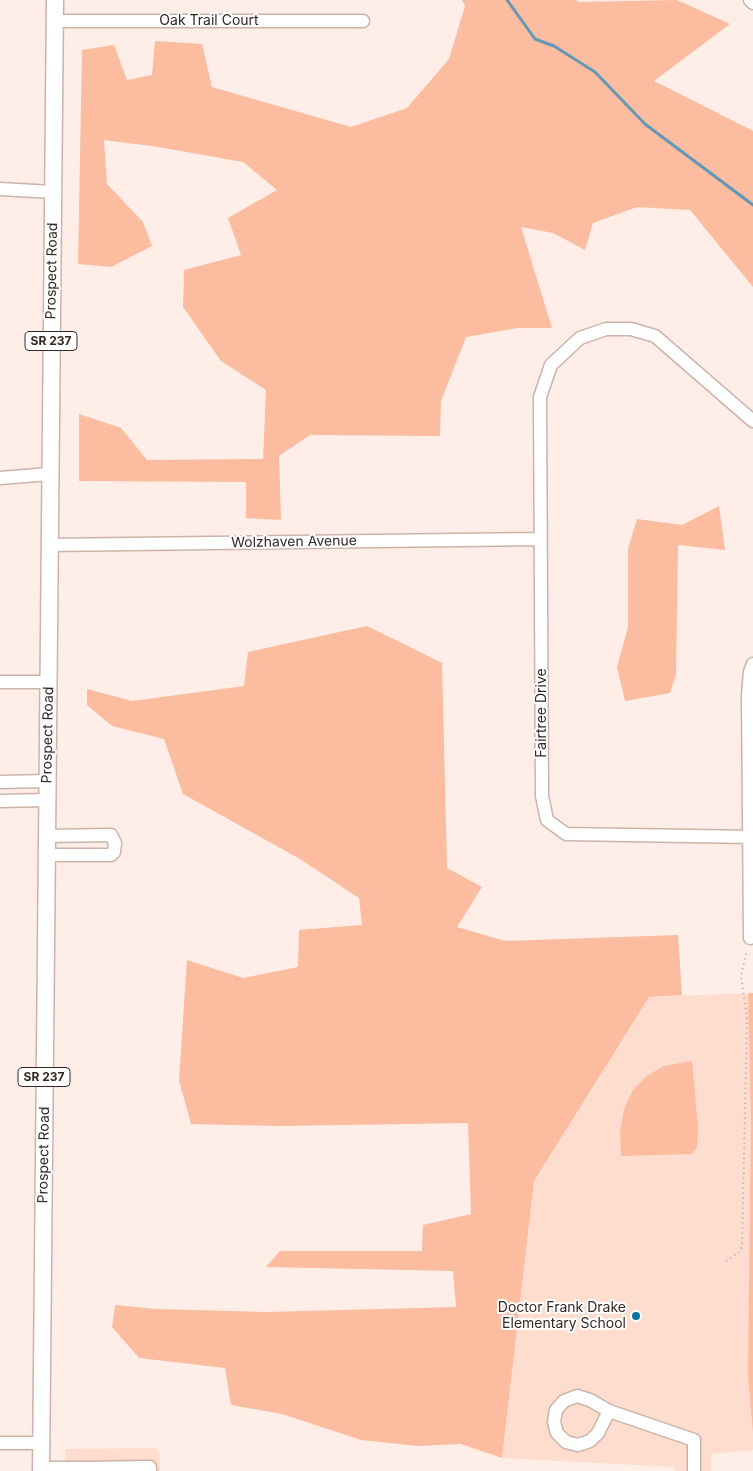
<!DOCTYPE html>
<html>
<head>
<meta charset="utf-8">
<style>
	body { margin:0 }
	canvas { display:block; background:#feeee7 }
</style>
</head>
<body>
<canvas width="753" height="1471"></canvas>
<script>
const context = document.querySelector('canvas').getContext('2d');
context.lineJoin = 'round';
function fillPath(path, color) { context.fillStyle = color; context.fill(path, 'evenodd'); }
const shape = rows => new Path2D(rows.map(r => 'M' + r).join(''));
function strokePath(path, color, width, dash) { context.strokeStyle = color; context.lineWidth = width; context.lineCap = dash ? 'butt' : 'round'; context.setLineDash(dash || []); context.stroke(path); }
function label(font, color, halo, rows, align = 'center') {
  context.font = font + ' Inter,sans-serif'; context.lineWidth = 4; context.setLineDash([]); context.textBaseline = 'middle'; context.strokeStyle = halo; context.fillStyle = color; for (const [text, x, y, turn = 0] of rows) {
    context.save(); context.translate(x, y); context.rotate((+turn || 0) * Math.PI / 180); context.textAlign = isNaN(turn) ? turn : align; if (halo) context.strokeText(text, 0, 0); context.fillText(text, 0, 0); context.restore();
  }
}
const built = shape([
	[753,993,753,1450,711,1454,711,1471,675,1471,675,1467,502,1458,534,1181,649,997],
	[156,1448,160,1456,160,1471,66,1471,65,1449]
]);
const green = shape([
	[462,0,576,0,578,2,677,0,730,24,654,81,753,131,753,287,690,210,637,207,593,223,585,250,553,233,521,227,552,328,518,328,466,337,441,401,440,436,310,435,279,456,281,520,246,518,246,482,79,481,79,414,121,428,147,460,263,459,266,390,221,361,183,307,184,270,241,255,228,218,277,190,243,162,152,146,104,140,107,184,143,222,152,246,111,267,78,264,82,50,114,45,127,80,152,75,155,41,202,44,212,87,351,127,407,108,449,59,465,6],
	[719,506,725,550,678,545,676,675,670,693,625,701,617,667,628,627,628,549,637,519,682,525],
	[367,626,442,663,447,868,482,887,457,927,505,941,678,935,682,995,649,997,534,1181,502,1458,461,1444,418,1446,361,1440,282,1414,231,1405,225,1368,139,1358,112,1327,115,1305,156,1309,266,1312,456,1307,453,1271,266,1267,280,1251,422,1251,423,1225,471,1214,468,1123,279,1126,191,1124,179,1080,187,960,243,978,298,967,299,930,362,925,359,898,300,859,183,794,164,739,112,726,87,705,87,689,132,701,244,686,248,652],
	[748,993,753,993,753,1433,748,1375,751,1116],
	[692,1061,698,1127,697,1147,692,1154,621,1156,620,1132,624,1109,633,1090,647,1076,664,1066]
]);
const stream = shape([
	[507,0,535,39,554,46,595,72,645,124,753,205]
]);
const path = shape([
	[726,1261,738,1253,742,1247,747,1018,741,976,747,950]
]);
const minor = shape([
	[750,0,753,3],
	[55,21,363,21],
	[0,189,53,192],
	[753,421,655,336,631,329,606,329,580,338,551,365,540,397,542,796,547,820,566,834,753,837],
	[0,478,49,474],
	[48,545,540,539],
	[0,682,48,682],
	[0,782,47,781],
	[0,801,47,800],
	[46,855,111,855,114,852,115,843,111,835,47,836],
	[750,938,748,695,750,672,753,664],
	[609,1411,598,1433,590,1441,578,1445,566,1442,557,1433,554,1422,556,1410,564,1401,577,1396,590,1400,609,1411,694,1440,694,1471],
	[0,1443,41,1443],
	[41,1468,85,1468,85,1471],
	[85,1468,150,1467,150,1471]
]);
const major = shape([
	[41,1471,55,0]
]);
const markers = [
	[636,1316,5,"#05719d"]
];
const shields = [
	[51,341,52],
	[44,1077,52]
];
const shieldNames = [
	["SR 237",51,341],
	["SR 237",44,1077]
];
const streetNames = [
	["Oak Trail Court",209,21],
	["Prospect Road",52,271,-89],
	["Wolzhaven Avenue",294,542,-1],
	["Fairtree Drive",542,713,-90],
	["Prospect Road",48,735,-89],
	["Prospect Road",44,1155,-89]
];
const poiNames = [
	["Doctor Frank Drake",626,1308],
	["Elementary School",626,1324]
];
fillPath(built, '#feddce');
fillPath(green, '#fcbc9f');
strokePath(stream, '#6398b7', 3);
strokePath(minor, '#cbb3a8', 15);
strokePath(major, '#cbb3a8', 19);
strokePath(path, '#b0a39d', 2, [1, 4]);
strokePath(minor, '#fff', 12);
strokePath(major, '#fff', 16);
for (const [x, y, r, color] of markers) { const dot = new Path2D(); dot.arc(x, y, r, 0, 2 * Math.PI); context.fillStyle = color; context.fill(dot); strokePath(dot, '#fff', 2); }
for (const [x, y, w] of shields) { const box = new Path2D(); box.roundRect(x - w / 2, y - 9.5, w, 19, 4); context.fillStyle = '#fff'; context.fill(box); strokePath(box, '#312824', 1); }
label('bold 12px', '#312824', null, shieldNames);
label('14px', '#312824', '#fff', streetNames);
label('14px', '#312824', '#fff', poiNames, 'right');
</script>
</body>
</html>
